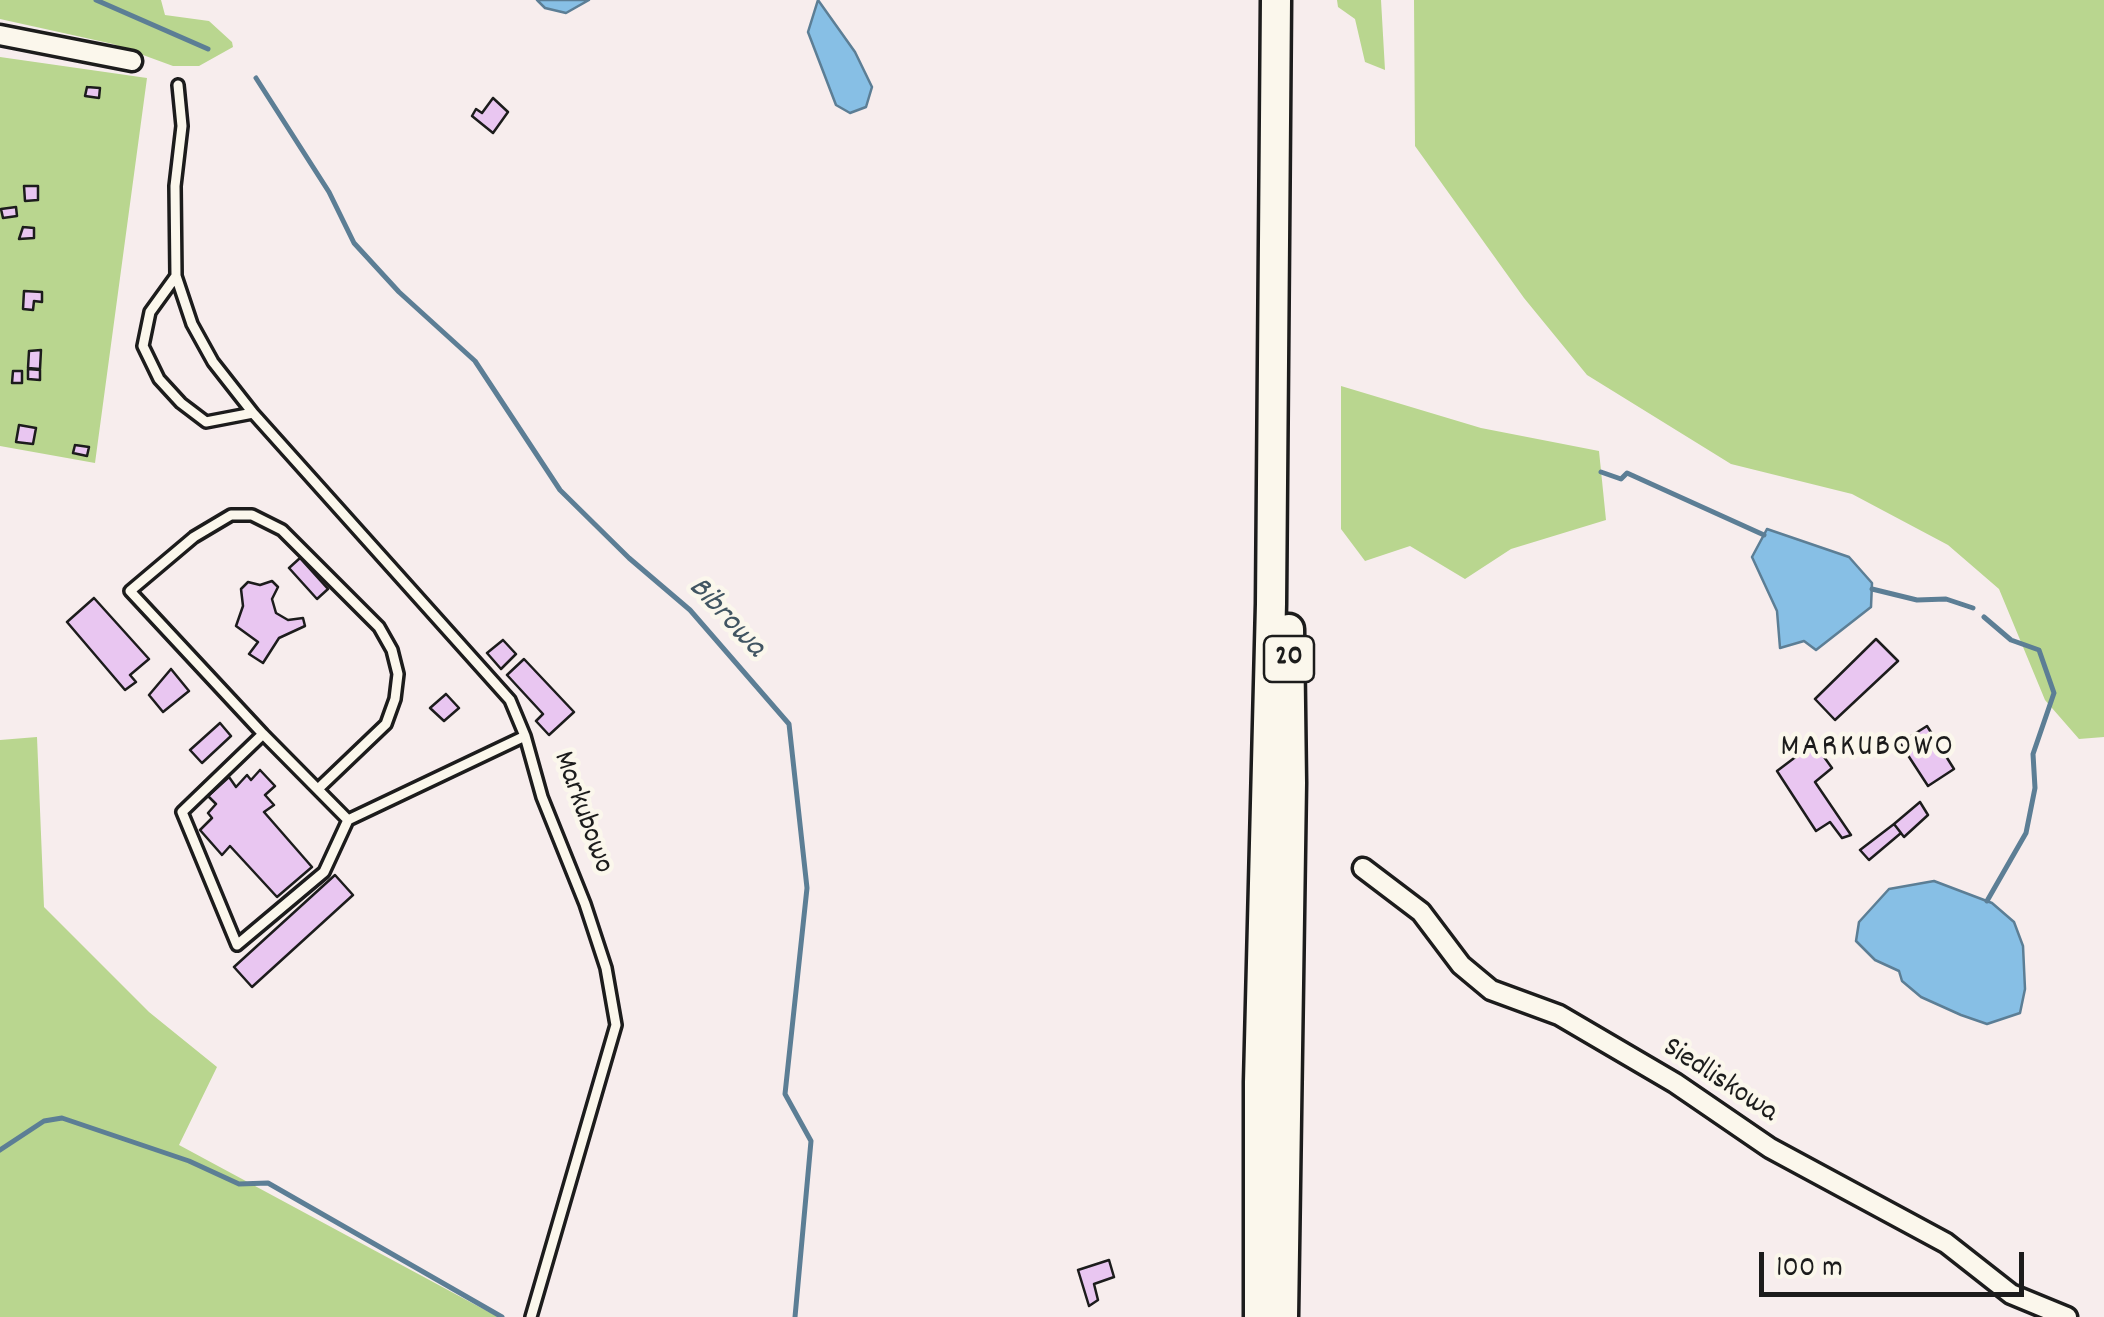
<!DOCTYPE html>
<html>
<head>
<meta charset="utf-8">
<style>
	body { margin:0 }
	#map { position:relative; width:2104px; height:1317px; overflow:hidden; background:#f7eded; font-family:Dekko,sans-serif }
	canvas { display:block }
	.scale { position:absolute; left:1759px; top:1252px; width:265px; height:45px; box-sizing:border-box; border:5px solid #1c1c1c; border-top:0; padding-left:12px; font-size:30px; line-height:35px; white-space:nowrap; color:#1c1c1c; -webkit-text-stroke:8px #fbf7ec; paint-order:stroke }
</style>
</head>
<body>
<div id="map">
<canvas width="2104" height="1317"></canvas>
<div class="scale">100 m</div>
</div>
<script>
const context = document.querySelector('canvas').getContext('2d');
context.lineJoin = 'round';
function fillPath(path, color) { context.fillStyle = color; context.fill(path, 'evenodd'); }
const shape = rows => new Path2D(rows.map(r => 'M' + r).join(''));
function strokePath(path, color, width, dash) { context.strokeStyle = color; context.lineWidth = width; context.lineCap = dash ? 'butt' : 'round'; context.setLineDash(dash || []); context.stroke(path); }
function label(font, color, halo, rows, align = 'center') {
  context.font = font + ' Dekko,sans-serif'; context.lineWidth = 9; context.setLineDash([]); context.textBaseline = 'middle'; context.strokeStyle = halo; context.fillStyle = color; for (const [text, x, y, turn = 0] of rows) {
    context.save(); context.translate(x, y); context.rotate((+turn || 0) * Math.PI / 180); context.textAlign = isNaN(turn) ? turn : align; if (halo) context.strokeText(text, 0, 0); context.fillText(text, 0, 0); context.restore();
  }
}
const green = shape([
	[0,0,161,0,165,15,209,21,232,42,233,47,199,66,173,66,113,44,0,19],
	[1337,0,1381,0,1385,70,1365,62,1355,19,1338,7],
	[1414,0,2104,0,2104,737,2079,739,2045,700,1999,589,1948,545,1852,494,1731,464,1587,375,1524,298,1415,146],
	[0,57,147,78,95,463,0,446],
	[1341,386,1481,428,1599,451,1606,520,1511,549,1465,579,1410,546,1365,561,1341,529],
	[37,737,44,907,149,1012,217,1067,179,1145,498,1317,0,1317,0,740]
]);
const water = shape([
	[537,0,589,0,566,13,545,8,537,0],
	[818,0,855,52,872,87,866,107,850,113,836,105,808,32,818,0],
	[1767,529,1849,557,1872,583,1871,607,1816,650,1804,641,1780,648,1777,611,1752,557,1767,529],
	[1934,881,1992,903,2014,922,2023,946,2025,989,2020,1013,1987,1024,1961,1015,1921,997,1902,981,1899,971,1875,960,1856,941,1859,922,1889,889,1934,881]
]);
const stream = shape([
	[96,0,208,49],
	[256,78,329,192,354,243,399,292,475,361,560,490,629,558,690,610,789,724,807,888,785,1094,811,1141,795,1317],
	[1601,472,1621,479,1627,473,1764,535],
	[1872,589,1917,600,1946,599,1973,608],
	[1984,617,2011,640,2039,650,2054,693,2033,754,2035,788,2026,833,1987,901],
	[0,1150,44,1121,62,1118,189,1161,239,1184,268,1183,502,1317]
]);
const building = shape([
	[87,87,100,88,99,98,85,96,87,87],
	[493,98,508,112,493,133,472,116,476,109,482,113,493,98],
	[24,186,38,186,38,200,25,201,24,186],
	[16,207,17,216,3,218,1,209,16,207],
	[23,227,34,228,34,238,19,239,23,227],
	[24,291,42,292,42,302,34,301,33,310,23,309,24,291],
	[41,350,40,369,28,368,29,351,41,350],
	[28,369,40,370,40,380,28,379,28,369],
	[13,371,22,371,22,383,12,383,13,371],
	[19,425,36,428,33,444,16,442,19,425],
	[75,445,89,447,87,456,73,453,75,445],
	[300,558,328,589,317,599,289,568,300,558],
	[272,581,278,587,272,599,276,613,288,620,303,618,305,626,279,638,263,663,249,654,258,642,236,626,243,606,241,589,248,582,260,585,272,581],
	[94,598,149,659,130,675,136,682,125,690,67,622,94,598],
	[1876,639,1898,661,1835,720,1815,699,1876,639],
	[503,640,516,654,501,669,487,653,503,640],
	[524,659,574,712,549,735,536,721,543,714,507,675,524,659],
	[171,669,189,691,163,712,149,695,171,669],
	[446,694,459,708,444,721,430,708,446,694],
	[220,723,231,736,202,763,190,750,220,723],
	[1927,726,1954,769,1928,786,1900,743,1927,726],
	[1814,743,1832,768,1815,782,1851,835,1842,838,1830,822,1816,831,1777,771,1814,743],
	[260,770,275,786,265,795,274,805,264,812,312,867,277,897,230,846,222,855,200,830,212,818,208,813,216,804,208,796,229,777,236,787,247,775,251,780,260,770],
	[1920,802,1928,815,1904,837,1894,824,1920,802],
	[1894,824,1901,833,1869,860,1860,850,1894,824],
	[335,875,353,895,252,987,234,967,335,875],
	[1109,1260,1114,1277,1094,1284,1098,1300,1089,1306,1078,1270,1109,1260]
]);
const service = shape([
	[178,85,182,126,175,186,176,276,150,312,143,346,159,379,181,403,206,422,253,413,510,700,525,736,542,797,585,904,606,968,616,1025,531,1317],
	[176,276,192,324,213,362,253,413],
	[263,734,130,591,194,537,231,515,252,515,282,530,379,627,392,650,398,674,395,699,386,724,318,789],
	[348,820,263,734,182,812,237,945,324,872,348,820,525,736]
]);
const minor = shape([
	[0,35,132,61],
	[1363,868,1421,912,1461,965,1491,990,1559,1015,1675,1083,1770,1148,1946,1243,2011,1294,2067,1317]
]);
const primary = shape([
	[1259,1317,1259,1082,1271,604,1276,0],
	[1283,1317,1291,783,1289,629]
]);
const shields = [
	[1289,659,50]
];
const shieldNames = [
	["20",1289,659]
];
const streetNames = [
	["Markubowo",581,813,70],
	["Siedliskowa",1719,1082,33]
];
const waterNames = [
	["Bibrowa",725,619,47]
];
const neighbourhoodNames = [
	["MARKUBOWO",1868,750]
];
fillPath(green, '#b9d68f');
fillPath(water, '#87bfe5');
strokePath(water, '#5c7e95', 2.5);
strokePath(stream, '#5c7e95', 5);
fillPath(building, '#e9c6f1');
strokePath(building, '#1c1c1c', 2.5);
strokePath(service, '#1c1c1c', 16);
strokePath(minor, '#1c1c1c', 25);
strokePath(primary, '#1c1c1c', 35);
strokePath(service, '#fbf7ec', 9);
strokePath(minor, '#fbf7ec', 18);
strokePath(primary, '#fbf7ec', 28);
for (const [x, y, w] of shields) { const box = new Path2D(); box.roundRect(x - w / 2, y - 23, w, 46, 8); context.fillStyle = '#fbf7ec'; context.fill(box); strokePath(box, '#1c1c1c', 2.5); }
label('bold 28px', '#1c1c1c', null, shieldNames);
label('30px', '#1c1c1c', '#fbf7ec', streetNames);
label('italic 32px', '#415562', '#fbf7ec', waterNames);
context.letterSpacing = '2.5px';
label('32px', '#1c1c1c', '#fbf7ec', neighbourhoodNames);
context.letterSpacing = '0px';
</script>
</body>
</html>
